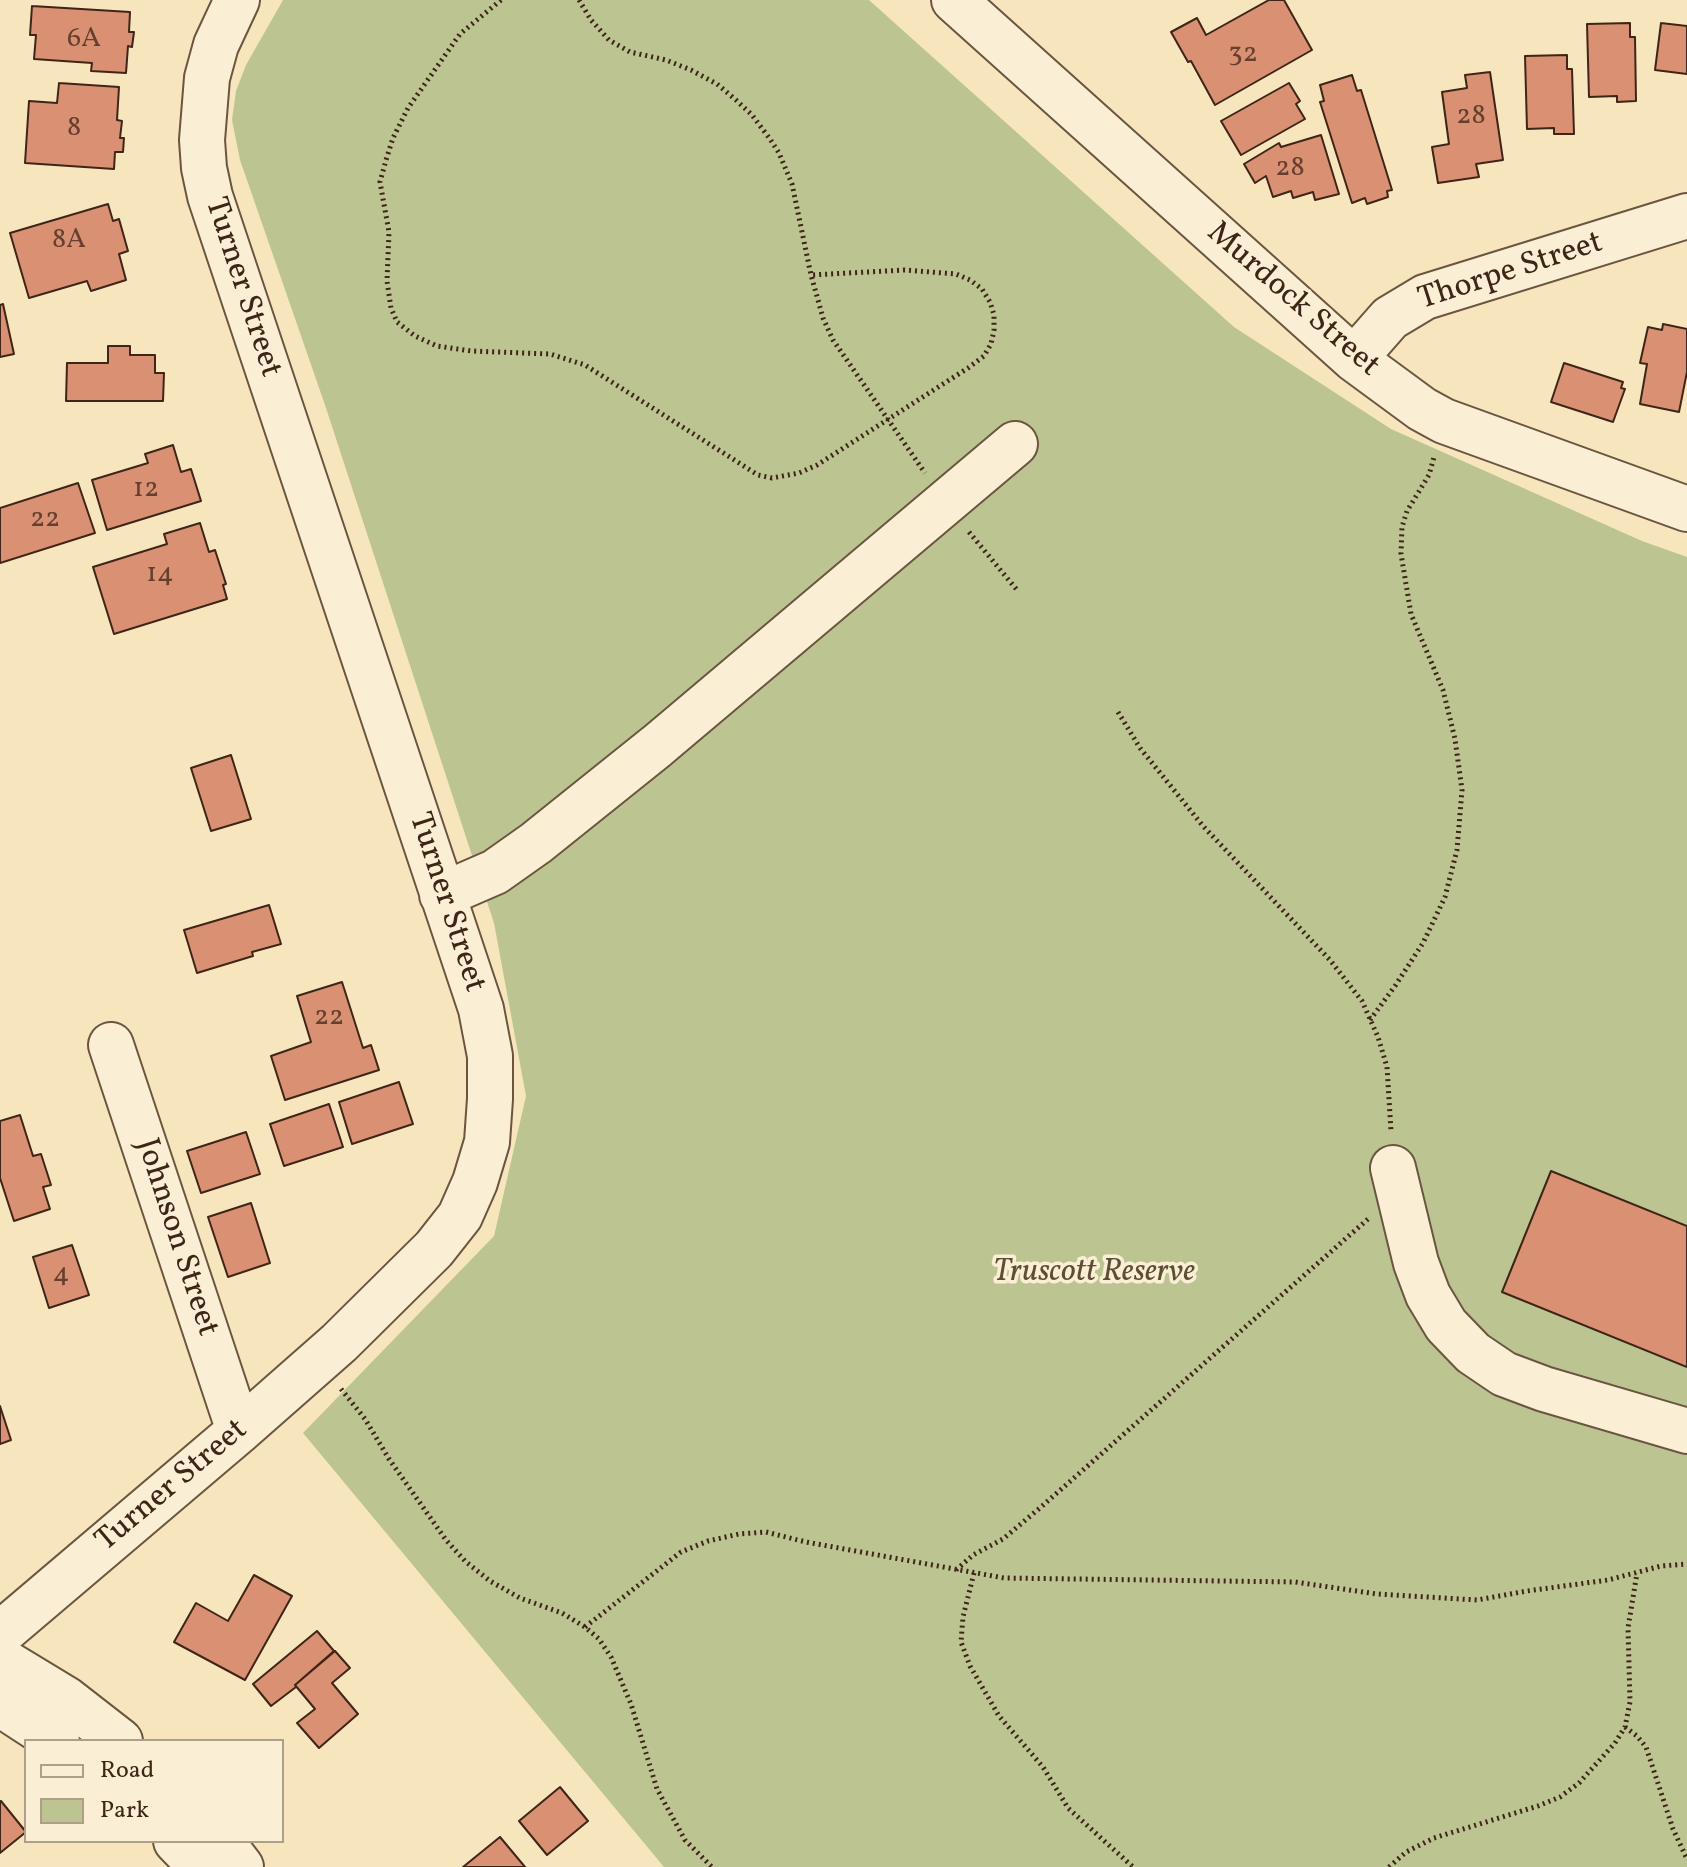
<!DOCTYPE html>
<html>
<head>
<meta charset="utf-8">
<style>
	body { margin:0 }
	#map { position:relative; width:1687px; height:1867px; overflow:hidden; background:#f7e6bd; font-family:Vollkorn,serif }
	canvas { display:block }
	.legend { position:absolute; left:24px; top:1739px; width:260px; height:104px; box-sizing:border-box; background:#faefd4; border:2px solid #af9e88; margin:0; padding:10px 14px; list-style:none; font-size:24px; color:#3e2517 }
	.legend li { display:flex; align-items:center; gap:16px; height:40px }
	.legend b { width:40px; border:2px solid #af9e88 }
</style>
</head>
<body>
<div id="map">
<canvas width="1687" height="1867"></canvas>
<ul class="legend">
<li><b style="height:10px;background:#faefd4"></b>Road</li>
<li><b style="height:22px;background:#bcc592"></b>Park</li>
</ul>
</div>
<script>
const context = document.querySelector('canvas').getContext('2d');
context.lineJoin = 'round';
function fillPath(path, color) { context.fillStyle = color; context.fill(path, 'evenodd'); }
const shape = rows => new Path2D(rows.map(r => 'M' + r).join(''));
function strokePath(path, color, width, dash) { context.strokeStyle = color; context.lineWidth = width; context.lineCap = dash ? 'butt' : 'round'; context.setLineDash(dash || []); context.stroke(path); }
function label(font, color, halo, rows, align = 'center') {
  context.font = font + ' Vollkorn,serif'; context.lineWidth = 7; context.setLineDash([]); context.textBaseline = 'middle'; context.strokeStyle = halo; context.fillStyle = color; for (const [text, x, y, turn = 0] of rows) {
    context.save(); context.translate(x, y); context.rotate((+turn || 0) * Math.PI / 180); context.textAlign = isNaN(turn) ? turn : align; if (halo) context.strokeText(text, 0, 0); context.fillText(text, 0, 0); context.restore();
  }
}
const green = shape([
	[283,0,869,0,1234,327,1391,429,1642,541,1687,557,1687,1867,664,1867,303,1433,494,1236,526,1096,494,923,325,405,240,160,232,120,236,91,246,65]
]);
const building = shape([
	[1269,0,1284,0,1312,50,1215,105,1191,61,1188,62,1171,32,1197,18,1206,35,1269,0],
	[32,6,130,12,129,32,134,32,132,47,128,46,126,73,91,71,92,63,34,59,36,35,30,35,32,6],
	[1630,23,1630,37,1635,37,1636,101,1617,102,1617,96,1589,97,1587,24,1630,23],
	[1661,23,1687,26,1687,74,1655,70,1661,23],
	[1567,55,1567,69,1572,69,1574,134,1554,134,1554,128,1527,129,1525,56,1567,55],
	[1490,72,1503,160,1476,164,1479,177,1438,183,1432,147,1449,144,1442,92,1467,88,1465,75,1490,72],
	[1352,75,1357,91,1361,90,1392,190,1387,191,1388,197,1367,204,1365,198,1352,203,1320,102,1324,101,1320,85,1352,75],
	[59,83,119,87,117,120,122,121,120,138,124,138,123,152,115,152,114,169,25,163,29,101,57,103,59,83],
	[1289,83,1300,101,1296,104,1305,119,1241,155,1221,121,1289,83],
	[1321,135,1339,194,1315,200,1313,192,1293,198,1291,191,1273,197,1266,176,1255,183,1244,164,1279,143,1281,147,1321,135],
	[108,204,113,221,119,219,128,251,119,254,126,280,91,291,87,281,29,298,10,233,108,204],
	[3,304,14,354,0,357,0,305,3,304],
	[1663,324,1687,329,1687,372,1679,412,1640,404,1647,364,1640,363,1648,327,1662,330,1663,324],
	[108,346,130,346,130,355,155,355,155,373,164,373,163,401,66,401,67,363,108,363,108,346],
	[1564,363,1623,382,1621,388,1625,389,1613,422,1551,402,1564,363],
	[173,445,181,472,191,469,201,501,107,530,92,480,148,463,145,454,173,445],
	[78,483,95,533,0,563,0,508,78,483],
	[200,523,209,552,215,550,226,584,223,585,227,599,114,634,93,567,167,544,164,534,200,523],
	[231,755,251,819,211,831,191,768,231,755],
	[269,905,281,944,252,952,253,956,197,973,184,930,269,905],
	[342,982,363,1048,371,1045,379,1070,285,1100,271,1056,311,1042,297,996,342,982],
	[399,1082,413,1124,352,1144,339,1102,399,1082],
	[329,1104,343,1147,284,1166,270,1124,329,1104],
	[20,1115,33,1156,41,1154,51,1185,43,1187,50,1209,14,1221,0,1178,0,1121,20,1115],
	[246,1132,260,1174,201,1193,187,1151,246,1132],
	[1551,1171,1687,1226,1687,1367,1502,1292,1551,1171],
	[251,1203,270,1263,228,1277,208,1217,251,1203],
	[72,1245,89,1295,49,1308,33,1257,72,1245],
	[0,1406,11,1440,0,1444,0,1406],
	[254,1575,292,1596,245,1680,174,1642,196,1603,228,1621,254,1575],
	[317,1631,334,1651,295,1685,296,1687,271,1706,253,1684,317,1631],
	[335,1651,350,1668,332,1683,358,1714,319,1748,297,1723,315,1709,295,1685,335,1651],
	[560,1787,588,1821,547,1855,519,1821,560,1787],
	[1,1801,26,1832,0,1853,0,1802,1,1801],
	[500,1837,525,1867,463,1867,500,1837]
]);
const path = shape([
	[501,0,460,34,408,108,393,138,386,160,380,182,389,232,387,281,391,308,397,322,415,336,437,346,471,351,550,354,585,365,758,475,772,478,799,473,817,465,968,368,984,356,991,344,994,330,994,315,990,302,982,289,970,280,956,274,905,270,811,275],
	[579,0,591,20,609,40,630,52,666,60,691,70,717,84,736,100,752,115,770,139,779,153,792,184,811,275,823,318,833,340,925,473],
	[969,532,1017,590],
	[1118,712,1140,748,1203,826,1330,960,1362,1001,1378,1037,1387,1067,1391,1131],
	[1370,1020,1395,986,1423,943,1445,897,1457,850,1462,790,1455,739,1443,690,1411,614,1401,554,1402,527,1407,511,1429,475,1434,457],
	[341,1389,365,1419,389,1459,446,1540,465,1561,490,1581,520,1598,562,1613,585,1627,599,1639,611,1657,631,1704,657,1789,685,1840,712,1867],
	[956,1570,973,1555,1003,1539,1041,1507,1368,1219],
	[974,1573,963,1617,961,1642,970,1666,999,1716,1043,1767,1068,1808,1133,1867],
	[585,1627,681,1552,708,1541,739,1534,766,1532,806,1542,1004,1578,1295,1582,1377,1594,1477,1600,1527,1591,1608,1580,1661,1566,1687,1564],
	[1625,1727,1637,1736,1646,1747,1673,1829,1687,1859],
	[1389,1867,1406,1852,1434,1838,1538,1806,1560,1797,1579,1783,1615,1743,1625,1727,1630,1702,1628,1628,1637,1573]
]);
const minor = shape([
	[954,0,1354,359,1422,409,1444,421,1687,509],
	[1354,359,1390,318,1425,297,1687,216],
	[442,895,495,872,536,843,657,746,1015,444],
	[111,1045,239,1431],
	[1393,1168,1416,1263,1428,1295,1446,1325,1473,1353,1504,1374,1544,1389,1687,1431],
	[0,1634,239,1431,339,1343,434,1249,460,1216,475,1182,487,1142,490,1099,490,1056,481,1009,210,196,204,168,202,140,207,78,216,45,237,0],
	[0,1659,66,1699,120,1741],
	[0,1704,57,1741],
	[176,1841,201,1867],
	[221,1841,241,1867]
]);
const numberNames = [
	["6A",84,41],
	["32",1243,56],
	["28",1471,118],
	["8",74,130],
	["28",1290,170],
	["8A",69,242],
	["12",146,491],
	["22",45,521],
	["14",160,576],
	["22",329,1019],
	["4",61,1276]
];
const streetNames = [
	["Thorpe Street",1511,273,-18],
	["Turner Street",241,288,72],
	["Murdock Street",1292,301,41],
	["Turner Street",445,903,72],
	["Johnson Street",175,1238,72],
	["Turner Street",173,1487,-40]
];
const parkNames = [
	["Truscott Reserve",1094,1274]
];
fillPath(green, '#bcc592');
fillPath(building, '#da9072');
strokePath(building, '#3e2517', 2);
strokePath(minor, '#6c5540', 48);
strokePath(path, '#3e2517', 5, [2, 4]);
strokePath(minor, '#faefd4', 44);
label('28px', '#65402e', null, numberNames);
label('32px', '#3e2517', '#faefd4', streetNames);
label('italic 32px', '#5e4d36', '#faefd4', parkNames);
</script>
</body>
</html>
